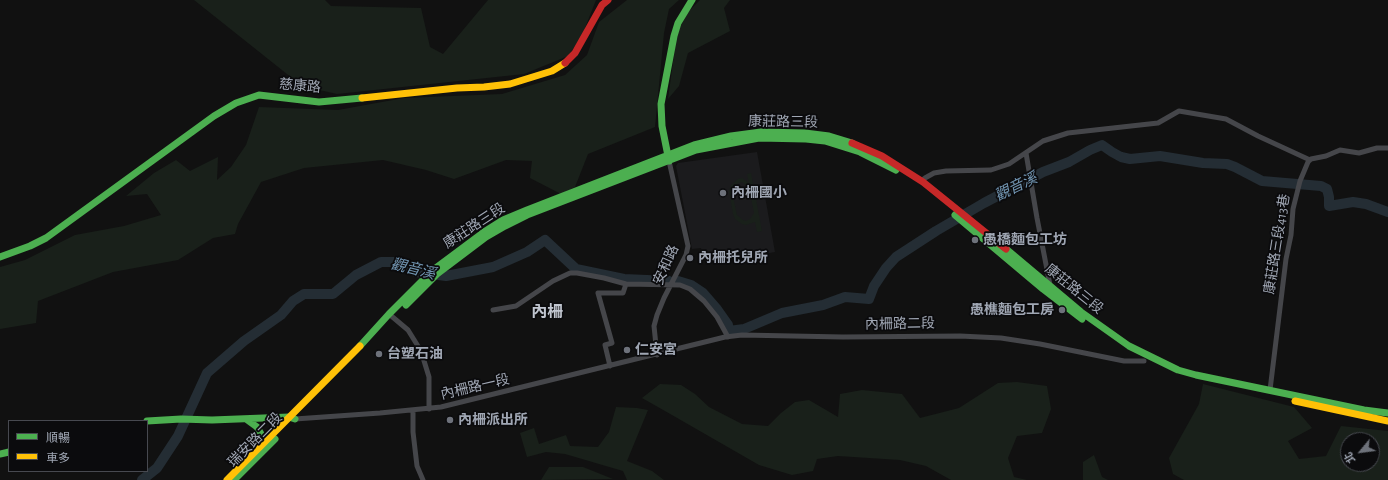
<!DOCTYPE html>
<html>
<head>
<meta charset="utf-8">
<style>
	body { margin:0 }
	#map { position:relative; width:1388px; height:480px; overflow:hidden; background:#111; font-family:"Alegreya Sans","Noto Sans TC",sans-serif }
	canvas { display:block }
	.legend { position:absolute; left:8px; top:420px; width:140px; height:52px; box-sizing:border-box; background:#0b0b0d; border:1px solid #474950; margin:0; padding:5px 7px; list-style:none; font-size:12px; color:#a0a7b4 }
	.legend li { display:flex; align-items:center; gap:8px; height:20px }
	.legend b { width:20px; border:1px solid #474950 }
	.north { position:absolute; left:1340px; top:432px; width:40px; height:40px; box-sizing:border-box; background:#0b0b0d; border:1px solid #474950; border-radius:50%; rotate:241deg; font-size:11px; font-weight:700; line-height:16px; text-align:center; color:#a0a7b4 }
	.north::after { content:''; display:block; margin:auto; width:14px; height:18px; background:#6e727b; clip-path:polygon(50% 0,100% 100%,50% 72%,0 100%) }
</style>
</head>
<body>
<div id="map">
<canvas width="1388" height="480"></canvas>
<ul class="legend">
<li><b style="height:5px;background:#4caf50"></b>順暢</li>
<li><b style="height:5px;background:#ffc107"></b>車多</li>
</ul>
<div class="north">北</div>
</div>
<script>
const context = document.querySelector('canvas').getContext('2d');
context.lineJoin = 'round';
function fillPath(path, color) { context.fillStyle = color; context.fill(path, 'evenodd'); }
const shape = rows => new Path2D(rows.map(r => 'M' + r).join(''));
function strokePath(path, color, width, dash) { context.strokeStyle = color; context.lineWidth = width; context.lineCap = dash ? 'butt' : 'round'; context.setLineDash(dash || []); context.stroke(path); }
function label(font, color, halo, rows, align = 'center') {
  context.font = font + ' "Alegreya Sans","Noto Sans TC",sans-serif'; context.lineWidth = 3.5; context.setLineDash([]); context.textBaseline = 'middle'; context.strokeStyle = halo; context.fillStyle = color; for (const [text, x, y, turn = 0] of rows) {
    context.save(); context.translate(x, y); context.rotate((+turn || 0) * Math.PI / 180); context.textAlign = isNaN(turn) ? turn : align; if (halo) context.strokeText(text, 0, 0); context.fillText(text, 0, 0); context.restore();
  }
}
const built = shape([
	[757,152,775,252,741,258,739,252,702,257,701,248,692,249,676,166,678,163]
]);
const green = shape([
	[194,0,325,0,331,6,421,8,430,47,443,54,488,0,596,0,581,38,568,56,524,74,337,94,302,86],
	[627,0,679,0,669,9,664,33,655,127,588,154,575,187,561,194,530,178,532,161,506,160,454,179,426,170,383,160,304,168,261,182,238,224,235,234,213,238,178,260,113,272,38,301,36,323,0,329,0,267,25,260,75,235,124,226,161,215,147,194,126,196,154,173,176,160,190,171,218,157,217,180,231,167,246,145,259,107,338,110,404,98,502,94,565,75,587,55,599,22],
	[700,0,730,0,724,8,730,31,688,53,679,86,668,99,677,33,688,12],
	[751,173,762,231,757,232,755,222,746,225,742,224,735,219,733,214,729,191,731,185,738,179,742,178,749,183,747,174],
	[742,182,749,188,754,213,750,219,746,221,743,220,737,215,732,192,737,184],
	[1017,382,1047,386,1051,409,1042,433,1017,436,1008,458,1014,477,1027,480,951,480,926,466,900,460,838,456,817,459,813,471,792,475,759,465,665,411,642,398,660,384,681,385,695,394,709,407,742,424,768,426,781,413,795,402,809,400,838,417,840,394,862,390,902,394,920,418,959,408,998,383],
	[1203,384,1294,407,1312,428,1288,441,1299,459,1326,456,1341,426,1388,431,1388,480,1184,480,1173,474,1169,458,1199,404],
	[1348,440,1372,440,1372,464,1348,464],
	[616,407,637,408,648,410,627,461,652,471,664,480,627,480,623,471,565,454,546,452,527,457,520,433,534,428,539,444,566,435,570,446,598,447,609,432],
	[1094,455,1102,477,1108,480,1083,480,1083,462],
	[549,467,583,467,613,479,541,480]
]);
const river = shape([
	[678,281,691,285,703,293,716,308,728,325,729,331,744,329,782,313,823,305,845,297,869,299,874,286,886,268,896,257,936,231,984,203,1043,172,1069,162,1090,150,1102,145,1112,152,1121,157,1130,159,1160,156,1203,163,1227,164,1235,167,1262,181,1321,186,1327,189,1329,197,1329,206,1353,202,1366,204,1388,212],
	[142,480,157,468,178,436,207,373,244,341,281,315,293,301,304,294,333,294,356,275,381,262,397,262,416,272,446,276,493,267,527,252,545,240,576,269,624,279,669,281]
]);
const street = shape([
	[1026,153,1037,218,1050,285],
	[921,181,925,178,934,173,946,171,991,170,1009,164,1043,141,1068,133,1158,123,1179,111,1226,119,1258,136,1310,160],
	[493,310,516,306,553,281,570,273,577,273,604,278,626,284,680,285,690,289,704,301,717,317,728,337],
	[389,314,408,330,421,351,429,377,429,409],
	[657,355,654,326,657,315,664,298,686,255,688,246,669,161],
	[610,366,605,345,612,343,598,293,623,293,626,284],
	[1270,390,1286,259,1291,235,1293,209,1300,181,1308,162,1311,159,1326,156,1340,150,1359,153,1377,148,1388,148],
	[413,410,413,432,417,466,423,480],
	[295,419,380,413,441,407,725,337,742,335,843,337,960,336,1001,338,1040,344,1124,361,1144,361]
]);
const fast = shape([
	[669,161,662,126,661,104,674,36,678,23,692,0],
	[955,215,1043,289,1082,319],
	[1006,249,1081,312,1129,346,1178,370,1196,375,1364,410,1388,413],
	[0,257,30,246,46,238,214,116,236,103,259,95,319,102,362,98],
	[406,305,437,274,486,237,505,226,527,215,696,150,759,138,806,139,825,141,860,152,896,170],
	[360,346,389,314,433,270,484,232,503,220,527,210,694,145,731,136,761,132,805,133,829,136,852,143],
	[246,419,257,427,261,434,261,442,257,449],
	[147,421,181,419,212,420,289,417,295,419],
	[0,454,9,452],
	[234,480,275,439]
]);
const slow = shape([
	[362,98,457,88,484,87,510,84,552,71,565,63],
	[1295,401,1388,421],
	[227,480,360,346]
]);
const jam = shape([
	[565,63,575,53,602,5,608,0],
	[852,143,882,156,923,182,1006,249]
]);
const markers = [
	[723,193,4,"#6e727b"],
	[975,240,4,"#6e727b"],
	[690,258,4,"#6e727b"],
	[1062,310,4,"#6e727b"],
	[627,350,4,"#6e727b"],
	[379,354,4,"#6e727b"],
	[450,420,4,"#6e727b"]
];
const streetNames = [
	["慈康路",300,86,5],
	["康莊路三段",783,122,1],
	["康莊路三段",474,226,-33],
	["康莊路三段413巷",1277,244,-81],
	["安和路",666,265,-66],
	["康莊路三段",1074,289,39],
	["內柵路二段",900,324,-1],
	["內柵路一段",475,387,-13],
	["瑞安路二段",255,440,-45]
];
const poiNames = [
	["內柵國小",731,193],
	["愚橋麵包工坊",983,240],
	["內柵托兒所",698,258],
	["愚樵麵包工房",1054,310,"right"],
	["仁安宮",635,350],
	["台塑石油",387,354],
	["內柵派出所",458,420]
];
const waterNames = [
	["觀音溪",1016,187,-26],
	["觀音溪",413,269,14]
];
const quarterNames = [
	["內柵",547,312]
];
fillPath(built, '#1b1b1d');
fillPath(green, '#19201a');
strokePath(river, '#242d34', 10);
strokePath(street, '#45464a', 5);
strokePath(fast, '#4caf50', 7);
strokePath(slow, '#ffc107', 7);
strokePath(jam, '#c62828', 7);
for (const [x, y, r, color] of markers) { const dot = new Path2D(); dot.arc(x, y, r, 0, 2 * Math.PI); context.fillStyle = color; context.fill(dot); strokePath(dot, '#0b0b0d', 1.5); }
label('14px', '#a0a7b4', '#0b0b0d', streetNames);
label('bold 14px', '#a0a7b4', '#0b0b0d', poiNames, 'left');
label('italic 15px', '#7397b4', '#0b0b0d', waterNames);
label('bold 16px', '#c1c6d0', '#0b0b0d', quarterNames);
</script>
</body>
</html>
